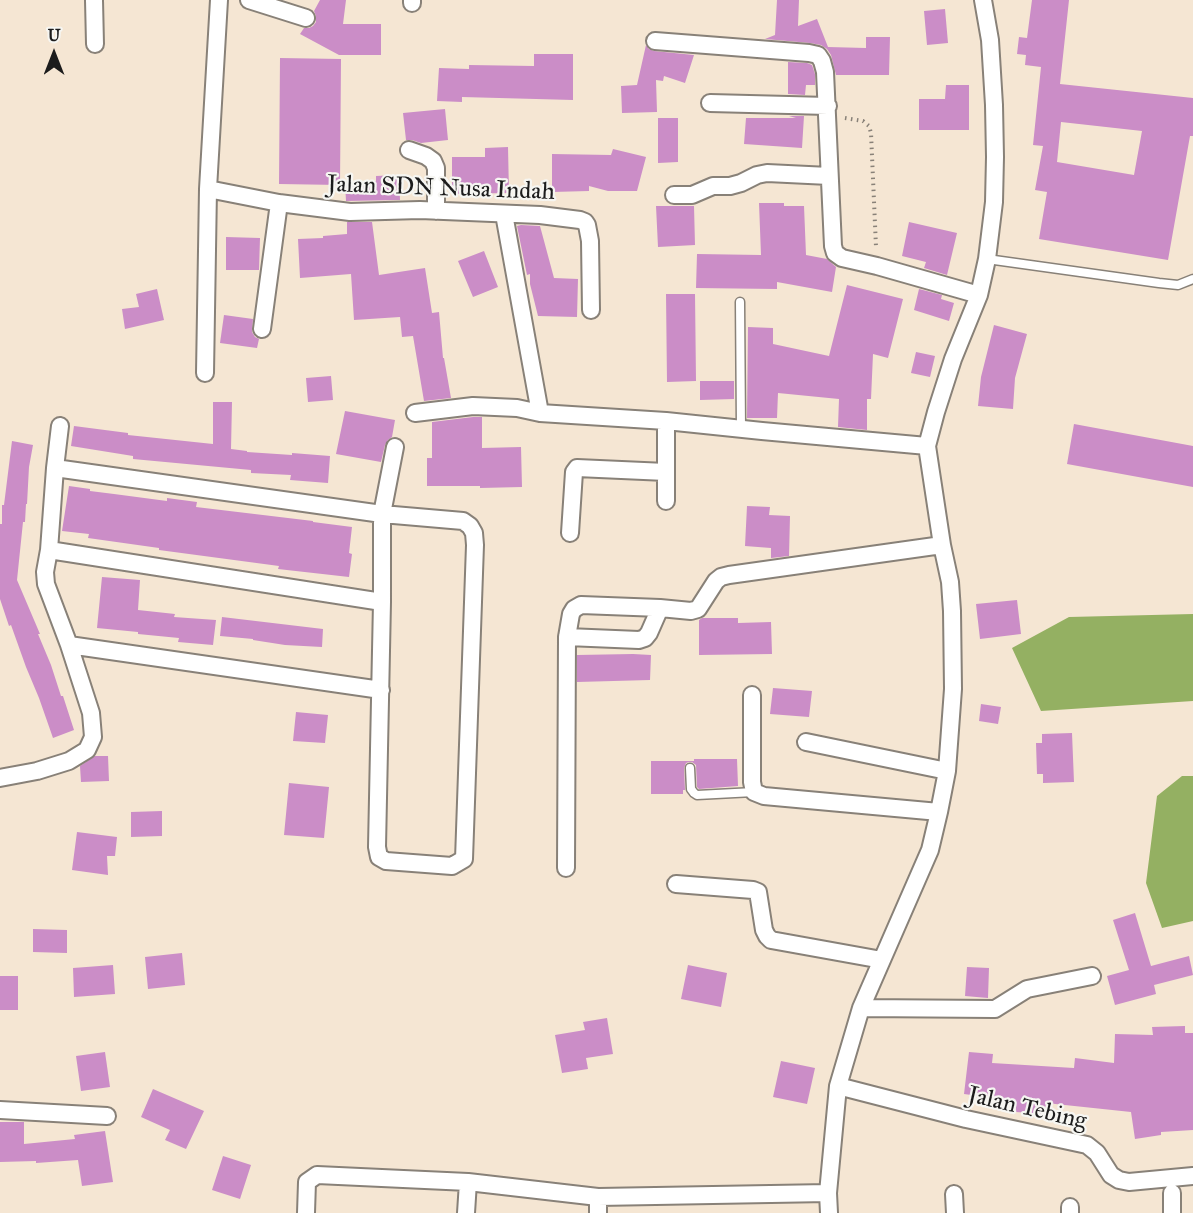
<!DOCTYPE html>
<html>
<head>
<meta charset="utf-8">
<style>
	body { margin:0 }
	#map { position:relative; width:1193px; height:1213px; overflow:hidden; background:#f5e6d3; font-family:"IM FELL Great Primer",serif }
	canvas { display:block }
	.north { position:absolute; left:24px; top:24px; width:60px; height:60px; -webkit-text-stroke:4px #f6f6f2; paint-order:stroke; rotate:0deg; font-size:16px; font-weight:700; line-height:24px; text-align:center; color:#1c1c1c }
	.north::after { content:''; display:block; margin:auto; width:21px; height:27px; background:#1c1c1c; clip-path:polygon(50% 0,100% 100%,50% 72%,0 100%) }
</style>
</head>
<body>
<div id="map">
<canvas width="1193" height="1213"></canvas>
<div class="north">U</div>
</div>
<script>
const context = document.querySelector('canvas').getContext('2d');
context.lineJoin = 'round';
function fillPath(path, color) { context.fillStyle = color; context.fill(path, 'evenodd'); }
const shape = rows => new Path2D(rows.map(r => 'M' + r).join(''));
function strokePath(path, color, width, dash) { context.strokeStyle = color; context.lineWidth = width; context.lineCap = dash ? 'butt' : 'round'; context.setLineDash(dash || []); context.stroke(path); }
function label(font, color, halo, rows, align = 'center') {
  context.font = font + ' "IM FELL Great Primer",serif'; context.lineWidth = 4.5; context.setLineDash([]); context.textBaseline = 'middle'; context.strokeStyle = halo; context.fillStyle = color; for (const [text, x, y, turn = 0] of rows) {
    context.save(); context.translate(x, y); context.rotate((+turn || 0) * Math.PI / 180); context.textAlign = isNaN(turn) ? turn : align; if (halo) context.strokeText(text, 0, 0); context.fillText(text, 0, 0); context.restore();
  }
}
const forest = shape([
	[1193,614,1193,701,1041,711,1012,648,1069,617],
	[1182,776,1193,776,1193,921,1162,928,1146,883,1157,796]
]);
const building = shape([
	[320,0,346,0,343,24,381,24,381,55,339,55,300,34,304,28,309,28,313,26,316,22,316,16,314,11],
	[777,0,799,0,798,26,817,19,828,47,866,48,866,37,890,37,889,75,836,75,831,55,827,49,821,45,810,43,765,39,775,35],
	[1032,0,1069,0,1060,84,1193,98,1193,136,1190,136,1168,260,1039,239,1047,192,1035,190,1043,146,1033,145,1041,67,1025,65,1026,55,1017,54,1019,37,1027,38],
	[1061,122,1142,131,1134,175,1057,162],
	[945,9,948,43,927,45,924,11],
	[646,45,649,49,654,51,694,55,685,83,664,76,663,81,656,80,657,112,622,113,621,86,637,85],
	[534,54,573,54,573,100,462,97,462,102,437,101,439,68,469,69,469,65,534,66],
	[280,58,341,59,340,185,279,184],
	[788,62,807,63,812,65,815,74,815,85,806,85,805,95,788,94],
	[946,85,969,85,969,130,919,130,919,99,945,99],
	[445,109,448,140,421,143,412,140,406,140,403,113],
	[789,116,804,116,802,148,744,144,746,118,796,118],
	[658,118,678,118,678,162,658,163],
	[508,147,509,193,452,194,452,157,485,157,485,148],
	[613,149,646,157,637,191,608,191,589,186,589,191,552,192,552,154,611,155],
	[399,175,400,200,346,201,345,182,376,181,376,176],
	[759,203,784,203,784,206,804,206,806,255,827,259,836,267,832,292,777,282,777,289,696,288,697,254,761,255],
	[656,206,694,206,695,245,658,247],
	[347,222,372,222,379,275,425,268,432,313,439,312,443,358,444,358,451,398,424,401,413,336,402,337,400,317,354,320,351,274,300,278,298,239,323,238,323,236,347,234],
	[909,222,957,233,947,275,924,268,926,262,902,256],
	[521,225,540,226,554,278,578,279,577,317,538,316,530,284,530,274,527,275,517,226],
	[226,237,260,238,259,270,226,270],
	[484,251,498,287,473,297,458,261],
	[847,285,903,299,888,358,873,354,871,399,867,399,867,430,838,427,839,399,778,393,777,418,747,418,748,327,773,328,773,344,829,356],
	[157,289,164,320,125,329,122,309,139,307,136,294],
	[919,289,942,295,941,299,954,303,949,321,914,310],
	[666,294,695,294,696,381,667,382],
	[224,315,253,319,252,332,255,337,259,339,257,348,220,343],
	[994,325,1027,334,1015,378,1013,409,978,406,981,377],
	[916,352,935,356,930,377,911,373],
	[331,376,333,400,308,402,306,378],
	[700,381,734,381,734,399,700,400],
	[213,402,232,402,231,449,247,451,247,452,292,455,292,453,330,456,328,483,290,480,291,475,251,473,251,470,133,459,133,456,71,446,74,426,128,433,128,435,213,444],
	[345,411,395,420,392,437,388,440,385,445,381,462,336,454],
	[473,417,482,417,482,448,521,447,522,487,480,488,480,486,427,486,427,458,432,458,432,422],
	[1074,424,1193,446,1193,487,1067,464],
	[12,441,33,445,29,467,27,504,26,504,25,522,23,522,17,580,40,634,38,634,51,665,61,696,63,696,74,730,53,738,39,698,26,667,11,625,9,626,0,599,0,524,2,524,2,505,4,505],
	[69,486,90,489,90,491,114,494,167,501,167,498,197,502,196,507,313,521,313,522,352,527,349,553,352,554,349,577,278,569,279,566,159,550,159,548,88,538,89,534,62,531],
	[747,506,770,507,769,515,790,516,789,556,771,558,771,548,745,546],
	[102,577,140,580,138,610,175,614,174,617,216,620,213,645,178,642,179,638,138,634,138,632,97,628],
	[1017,600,1021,634,980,639,976,604],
	[222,617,323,629,322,647,285,645,253,640,253,639,220,636],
	[702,618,738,618,738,623,771,622,772,654,699,655,699,620],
	[633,654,651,655,650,680,577,682,577,655],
	[773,688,812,691,809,717,770,714],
	[981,704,1001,707,998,724,979,721],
	[296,712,328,715,325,743,293,741],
	[1072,733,1074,782,1043,783,1043,774,1037,774,1036,743,1042,743,1042,734],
	[95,756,108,756,109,781,81,782,80,766],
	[694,759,737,759,738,786,699,789,697,787,696,765,692,762,689,762,686,763,684,768,685,790,683,790,683,794,651,794,651,761,694,761],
	[289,783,329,787,324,838,284,835],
	[162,811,162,836,131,837,131,812],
	[77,832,117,837,115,856,107,856,108,875,72,870],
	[1135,913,1151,966,1189,956,1193,975,1154,985,1156,994,1115,1005,1107,976,1129,970,1113,920],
	[33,929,67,930,67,953,33,952],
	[182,953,185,985,148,989,145,957],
	[113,965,115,994,74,997,73,968],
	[688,965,727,973,721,1007,681,999],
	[967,967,989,968,988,998,965,996],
	[0,976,18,976,18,1010,0,1010],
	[607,1018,613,1054,586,1058,588,1069,562,1073,555,1035,585,1030,583,1022],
	[1185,1026,1185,1033,1193,1033,1193,1130,1161,1132,1161,1135,1135,1139,1131,1112,1046,1103,1045,1114,1016,1112,1016,1101,964,1094,969,1052,993,1054,992,1063,1074,1068,1075,1058,1114,1063,1115,1034,1153,1035,1152,1027],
	[105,1052,110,1087,81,1091,76,1056],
	[781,1061,815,1068,807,1104,773,1097],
	[153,1089,204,1111,186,1149,165,1140,170,1130,141,1117],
	[0,1122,24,1122,24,1144,75,1139,74,1135,105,1131,113,1182,82,1186,78,1160,36,1163,36,1161,0,1162],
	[223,1156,251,1165,240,1199,212,1190]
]);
const path = shape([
	[845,118,863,121,869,126,871,133,876,247]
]);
const lane = shape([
	[987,259,1159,283,1178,285,1193,279],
	[740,302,741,429],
	[690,768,691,789,694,793,697,795,754,792]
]);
const street = shape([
	[94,0,95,44],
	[249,0,306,18],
	[412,3,412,0],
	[655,41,809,53,818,55,822,61,825,72,833,246,835,253,842,258,877,266,979,295],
	[710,103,828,106],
	[409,150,426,156,433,161,436,168,436,211],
	[208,189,279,203,350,212,420,210,540,215,580,220,585,222,587,225,590,241,591,310],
	[674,195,692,195,713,186,730,186,741,183,757,175,767,173,829,176],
	[504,214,540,413],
	[262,329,279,203],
	[205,373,208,189,219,0],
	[415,413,473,406,517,408,540,413,666,421,762,431,927,446],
	[666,421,666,501],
	[55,468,382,514,463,521,470,526,474,533,475,545,464,859,452,866,386,861,379,857,377,847,382,602,382,514,395,447],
	[570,533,574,472,577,468,666,472],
	[49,550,382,602],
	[567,637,639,640,645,638,649,633,660,608,691,611,698,609,716,581,721,577,729,575,942,545],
	[69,645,381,690],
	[752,695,752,782,754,792,764,796,939,812],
	[806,742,947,771],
	[0,778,37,771,69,761,87,750,93,737,91,713,69,645,46,584,45,572,49,550,55,468,60,426],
	[566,868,567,637,571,614,574,609,581,605,660,608],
	[676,884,753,890,758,892,764,930,767,936,771,940,882,960],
	[861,1008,995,1009,1027,989,1092,976],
	[838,1086,966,1119,1087,1145,1097,1153,1111,1175,1119,1180,1129,1182,1193,1176],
	[0,1110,107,1116],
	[1172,1193,1172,1213],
	[954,1194,955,1213],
	[1070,1207,1070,1213],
	[306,1213,307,1182,317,1175,468,1182,598,1197,828,1193],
	[466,1213,468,1182],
	[598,1213,598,1197],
	[829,1213,828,1193,838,1086,861,1008,930,850,939,812,947,771,953,689,952,611,950,582,942,545,927,446,936,412,953,359,979,295,987,259,994,202,995,157,994,105,990,40,983,0]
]);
const streetNames = [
	["Jalan SDN Nusa Indah",441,189,2],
	["Jalan Tebing",1027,1109,13]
];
fillPath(forest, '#94b062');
fillPath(building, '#cb8dc7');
strokePath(lane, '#888178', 11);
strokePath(street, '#888178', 20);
strokePath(path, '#888178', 4, [1.5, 4.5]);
strokePath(lane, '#fff', 8);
strokePath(street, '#fff', 16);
label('24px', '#1c1c1c', '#f6f6f2', streetNames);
</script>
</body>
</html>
